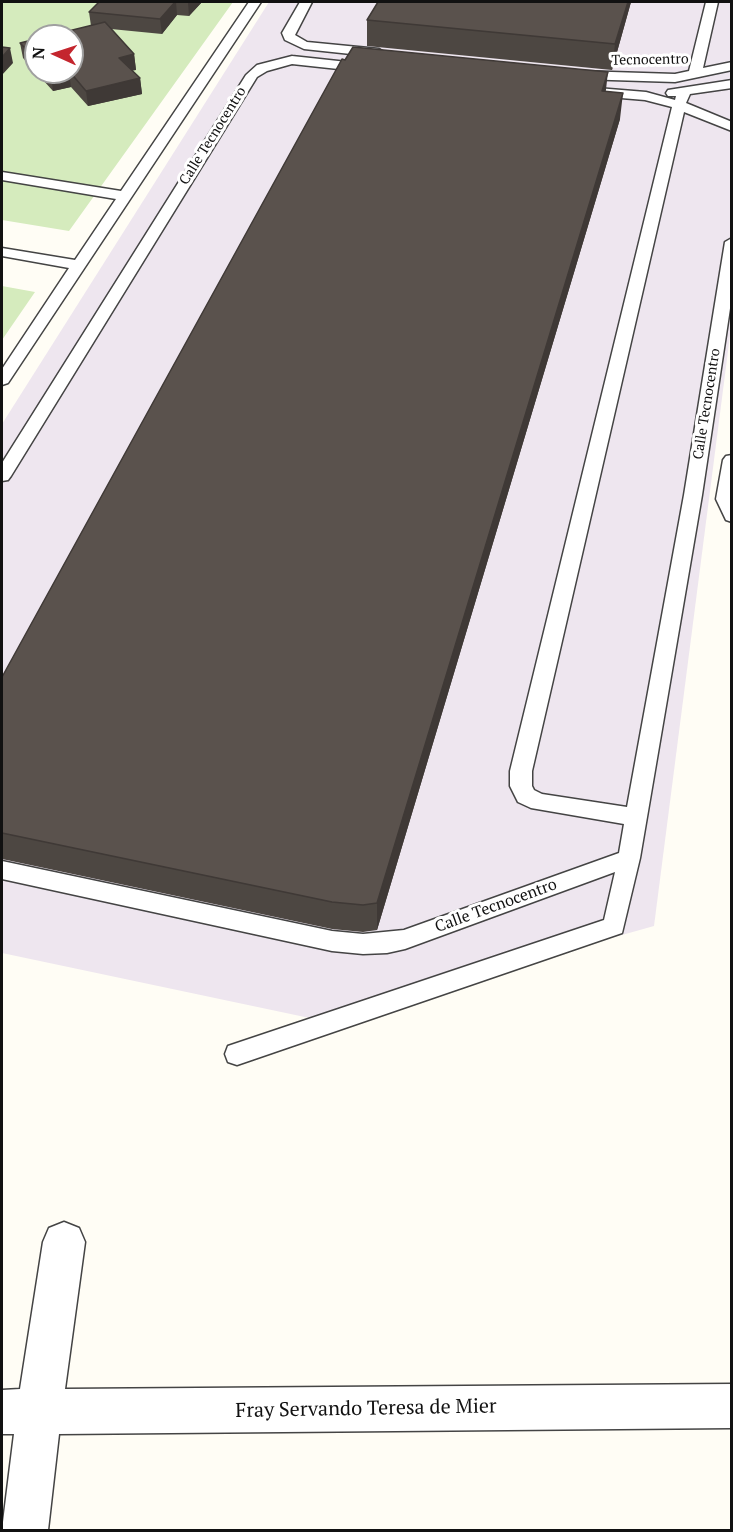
<!DOCTYPE html>
<html>
<head>
<meta charset="utf-8">
<style>
	body { margin:0 }
	#map { position:relative; width:733px; height:1532px; overflow:hidden; background:#fffdf5; font-family:"PT Serif",serif }
	canvas { display:block }
	.frame { position:absolute; inset:0; border:3px solid #111; pointer-events:none }
	.north { position:absolute; left:24px; top:24px; width:60px; height:60px; box-sizing:border-box; background:#fff; border:2px solid #a0a0a0; border-radius:50%; rotate:273deg; font-size:16px; font-weight:700; line-height:24px; text-align:center; color:#111 }
	.north::after { content:''; display:block; margin:auto; width:21px; height:27px; background:#c4262e; clip-path:polygon(50% 0,100% 100%,50% 72%,0 100%) }
</style>
</head>
<body>
<div id="map">
<canvas width="733" height="1532"></canvas>
<div class="frame"></div>
<div class="north">N</div>
</div>
<script>
const context = document.querySelector('canvas').getContext('2d');
context.lineJoin = 'round';
function fillPath(path, color) { context.fillStyle = color; context.fill(path, 'evenodd'); }
const shape = rows => new Path2D(rows.map(r => 'M' + r).join(''));
function strokePath(path, color, width, dash) { context.strokeStyle = color; context.lineWidth = width; context.lineCap = dash ? 'butt' : 'round'; context.setLineDash(dash || []); context.stroke(path); }
function label(font, color, halo, rows, align = 'center') {
  context.font = font + ' "PT Serif",serif'; context.lineWidth = 6; context.setLineDash([]); context.textBaseline = 'middle'; context.strokeStyle = halo; context.fillStyle = color; for (const [text, x, y, turn = 0] of rows) {
    context.save(); context.translate(x, y); context.rotate((+turn || 0) * Math.PI / 180); context.textAlign = isNaN(turn) ? turn : align; if (halo) context.strokeText(text, 0, 0); context.fillText(text, 0, 0); context.restore();
  }
}
const industrial = shape([
	[269,2,731,2,731,328,654,926,319,1020,2,953,2,424]
]);
const green = shape([
	[2,2,233,2,69,231,2,220],
	[36,36,72,36,72,72,36,72],
	[2,286,35,292,2,340]
]);
const service = shape([
	[249,2,261,2,10,380,8,383,2,385,2,369,69,268,2,256,2,248,75,260,116,199,2,180,2,172,121,191,249,2],
	[300,2,312,2,295,35,307,42,379,49,385,53,379,57,304,49,285,40,282,33,300,2],
	[706,2,718,2,703,68,732,62,732,70,675,82,580,79,574,75,580,71,675,74,689,71,706,2],
	[292,56,366,64,372,68,366,72,292,64,267,71,257,77,11,476,8,480,2,481,2,463,246,75,257,65,292,56],
	[732,80,732,88,690,94,686,103,732,122,732,131,684,112,532,771,532,786,534,790,542,794,627,807,684,495,725,242,732,238,732,295,702,495,640,858,622,933,237,1065,228,1062,225,1054,228,1046,604,920,615,872,405,949,387,953,363,954,332,951,2,879,2,861,332,931,363,934,404,930,619,853,624,824,531,808,518,802,510,786,510,771,672,107,645,100,597,96,590,92,597,88,646,92,675,100,676,96,668,96,666,93,668,90,732,80],
	[732,455,732,522,726,520,716,499,723,460,726,456,732,455]
]);
const minor = shape([
	[64,1222,79,1228,85,1242,65,1389,732,1384,732,1428,59,1434,48,1530,2,1530,14,1434,2,1434,2,1390,20,1389,43,1242,49,1228,64,1222]
]);
const wall = shape([
	[99,2,202,2,189,16,177,15,162,34,111,29,134,54,136,70,132,70,140,78,142,94,88,106,71,87,53,91,23,58,20,43,36,39,36,72,72,72,91,26,89,12],
	[378,2,631,2,612,70,367,46,367,20],
	[605,91,620,119,377,930,363,932,332,929,2,859,2,860,2,677]
]);
const shadedWall = shape([
	[175,2,176,2,177,15,162,34,160,19],
	[188,2,202,2,189,16],
	[628,2,631,2,612,70,615,44],
	[10,48,13,63,2,75,2,57],
	[134,54,136,70,121,73,119,58],
	[65,72,69,72,71,87,53,91,51,75],
	[608,72,605,98,602,91],
	[140,78,142,94,88,106,86,91],
	[623,93,620,119,377,930,377,903]
]);
const building = shape([
	[99,2,175,2,160,19,89,12,99,2],
	[378,2,628,2,615,44,367,20,378,2],
	[105,22,134,54,119,58,140,78,86,91,70,72,72,72,72,36,48,36,105,22],
	[36,39,36,59,20,43,36,39],
	[2,47,10,48,2,57,2,47],
	[353,47,608,72,602,91,623,93,377,903,363,905,332,902,2,833,2,677,342,59,345,60,353,47],
	[48,72,65,72,51,75,48,72]
]);
const farStreetnames = [
	["Tecnocentro",650,60,-1],
	["Calle Tecnocentro",213,136,-58],
	["Calle Tecnocentro",707,404,-81]
];
const streetNames = [
	["Calle Tecnocentro",496,906,-20]
];
const nearStreetnames = [
	["Fray Servando Teresa de Mier",366,1409,-1]
];
fillPath(industrial, '#eee6ef');
fillPath(green, '#d5ebbd');
strokePath(service, '#444', 3);
strokePath(minor, '#444', 3);
fillPath(service, '#fff');
fillPath(minor, '#fff');
fillPath(wall, '#4d4742');
fillPath(shadedWall, '#3f3936');
fillPath(building, '#5a524d');
strokePath(building, '#3f3936', 1.5);
label('14px', '#111', '#fff', farStreetnames);
label('16px', '#111', '#fff', streetNames);
label('20px', '#111', '#fff', nearStreetnames);
</script>
</body>
</html>
